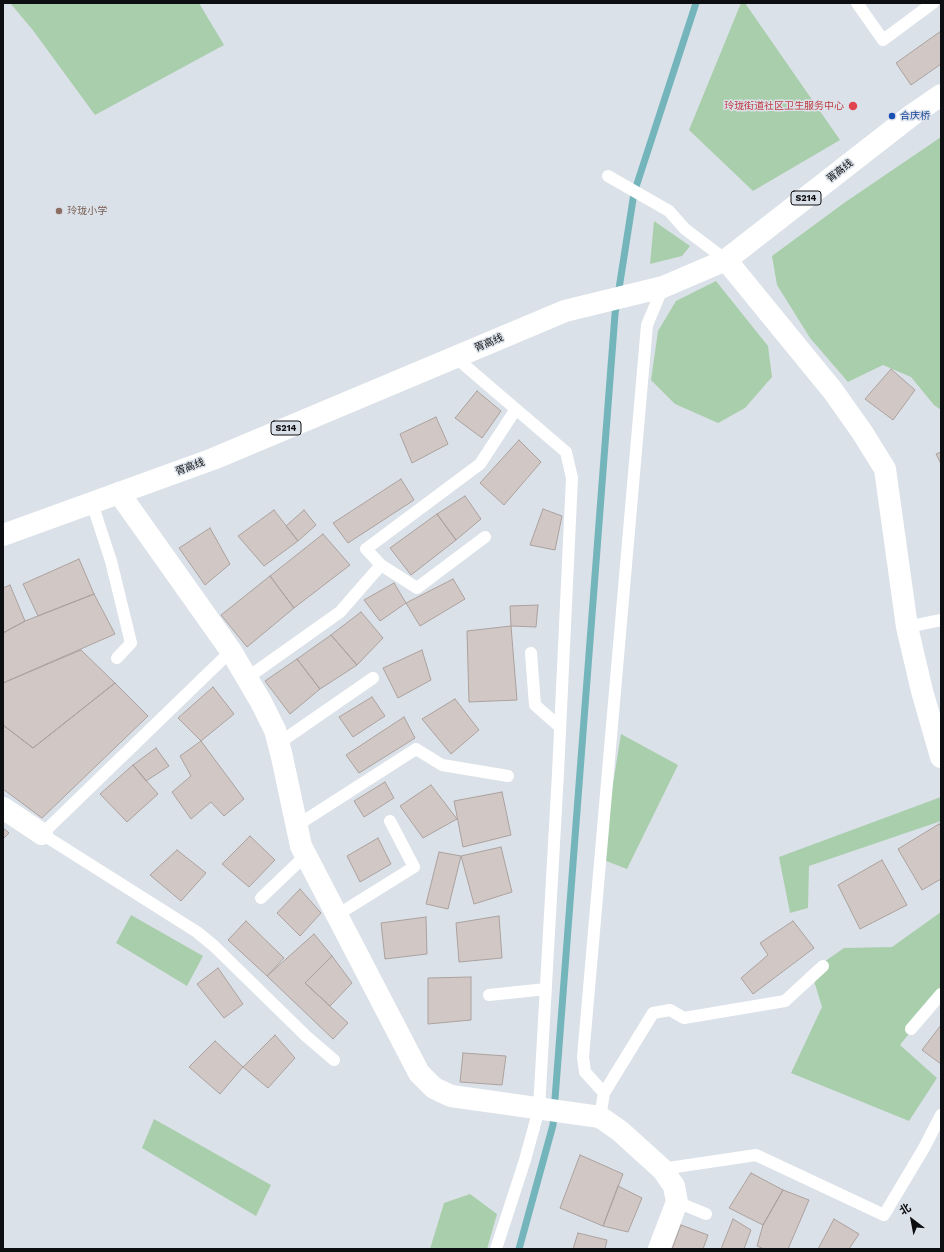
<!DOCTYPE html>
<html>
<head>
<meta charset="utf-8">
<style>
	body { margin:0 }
	#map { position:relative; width:944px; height:1252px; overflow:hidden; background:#dbe1e8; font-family:"Work Sans","Noto Sans SC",sans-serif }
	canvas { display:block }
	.frame { position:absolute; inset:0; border:4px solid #0d0e11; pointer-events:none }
	.north { position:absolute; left:892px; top:1200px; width:40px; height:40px; -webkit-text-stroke:3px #dbe1e8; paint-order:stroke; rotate:328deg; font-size:11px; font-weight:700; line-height:16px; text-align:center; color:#0d0e11 }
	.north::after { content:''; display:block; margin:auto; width:14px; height:18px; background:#0d0e11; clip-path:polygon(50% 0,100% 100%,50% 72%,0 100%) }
</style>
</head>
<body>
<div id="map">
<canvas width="944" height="1252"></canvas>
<div class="frame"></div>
<div class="north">北</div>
</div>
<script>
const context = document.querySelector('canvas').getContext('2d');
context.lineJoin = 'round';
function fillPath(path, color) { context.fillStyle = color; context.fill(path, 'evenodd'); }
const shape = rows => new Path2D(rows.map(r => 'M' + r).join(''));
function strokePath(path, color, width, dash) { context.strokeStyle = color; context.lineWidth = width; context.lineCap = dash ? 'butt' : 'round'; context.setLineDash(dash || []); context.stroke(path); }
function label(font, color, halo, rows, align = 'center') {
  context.font = font + ' "Work Sans","Noto Sans SC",sans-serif'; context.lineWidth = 3; context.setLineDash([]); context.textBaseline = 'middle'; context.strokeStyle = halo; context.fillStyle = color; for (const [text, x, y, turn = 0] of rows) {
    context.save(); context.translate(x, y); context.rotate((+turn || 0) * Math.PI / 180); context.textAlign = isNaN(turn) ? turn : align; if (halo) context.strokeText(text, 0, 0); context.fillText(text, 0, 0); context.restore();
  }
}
const green = shape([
	[10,3,199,3,224,45,95,115,32,29],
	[741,3,745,3,840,140,753,191,689,130],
	[941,137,941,410,934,405,911,377,883,365,848,382,810,338,777,285,772,256,844,203],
	[654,221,690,246,682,256,650,264],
	[716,281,768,346,772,377,745,408,718,423,675,404,651,380,658,331,676,301],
	[621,734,678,765,627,869,601,859],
	[941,797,941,821,809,866,808,908,790,913,779,857],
	[941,912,941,993,900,1045,937,1078,909,1121,791,1073,822,1007,811,971,844,948,892,947],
	[131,915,203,956,187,986,116,943],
	[154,1119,271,1185,256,1216,142,1148],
	[470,1194,497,1214,487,1249,430,1249,444,1203]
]);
const stream = shape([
	[519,1249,553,1125,615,314,634,193,696,3]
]);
const building = shape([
	[941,31,941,64,911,85,896,63,941,31],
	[891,369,915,390,893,420,865,399,891,369],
	[477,391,501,411,482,438,455,418,477,391],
	[436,417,448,444,412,463,400,434,436,417],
	[519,440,541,462,504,505,480,483,519,440],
	[941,452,941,464,936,454,941,452],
	[401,479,414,500,348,543,333,523,401,479],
	[465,496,481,519,456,540,437,514,465,496],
	[543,509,562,516,555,550,530,545,543,509],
	[274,510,298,541,264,566,238,536,274,510],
	[304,510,316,525,298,541,286,526,304,510],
	[437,514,456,540,411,575,390,548,437,514],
	[210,528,230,564,205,585,179,548,210,528],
	[323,534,350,565,294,608,270,576,323,534],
	[79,559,94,594,38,616,23,584,79,559],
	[270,576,294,608,247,647,221,615,270,576],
	[453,579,465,599,420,626,406,603,453,579],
	[394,583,406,603,380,621,364,600,394,583],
	[10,585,25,621,3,633,3,588,10,585],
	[94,594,115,634,3,683,3,633,25,621,94,594],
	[538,605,536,627,511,626,510,606,538,605],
	[361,612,383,638,357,665,331,635,361,612],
	[511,626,517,700,469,702,467,631,511,626],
	[331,635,357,665,320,689,297,659,331,635],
	[81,650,115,683,33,748,3,725,3,683,81,650],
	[422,650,431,680,398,698,383,668,422,650],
	[297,659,320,689,290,714,265,681,297,659],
	[115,683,148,716,42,818,3,789,3,725,33,748,115,683],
	[213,687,234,714,201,741,178,718,213,687],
	[372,697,385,716,353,737,339,717,372,697],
	[455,699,479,730,451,754,422,719,455,699],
	[404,717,415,738,359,773,346,755,404,717],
	[201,741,244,799,224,816,211,802,191,819,172,792,191,776,180,756,201,741],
	[156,748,169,766,146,781,133,765,156,748],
	[133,765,158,794,127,822,100,794,133,765],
	[385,782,394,798,364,817,354,801,385,782],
	[431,785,457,819,423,838,400,806,431,785],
	[502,792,511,835,463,847,454,801,502,792],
	[939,824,941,827,941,879,922,890,898,849,939,824],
	[3,828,9,833,3,839,3,828],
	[250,836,275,860,249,887,222,864,250,836],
	[378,838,391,864,360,882,347,856,378,838],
	[501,847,512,892,474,904,461,856,501,847],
	[177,850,206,873,181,901,150,875,177,850],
	[439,852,461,856,448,909,426,904,439,852],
	[882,860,907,905,860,929,838,885,882,860],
	[300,889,321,913,300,936,277,913,300,889],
	[499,916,502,958,459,962,456,923,499,916],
	[426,917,427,954,385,959,381,923,426,917],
	[246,921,284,958,267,976,228,940,246,921],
	[793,921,814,948,753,994,741,978,768,955,760,943,793,921],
	[314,934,332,956,305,983,348,1023,333,1039,267,976,314,934],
	[332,956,352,983,330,1006,305,983,332,956],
	[218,968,243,1004,224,1018,197,984,218,968],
	[471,977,471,1020,428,1024,428,978,471,977],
	[941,1025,941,1064,922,1050,941,1025],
	[275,1035,295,1058,268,1088,243,1067,275,1035],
	[215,1041,243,1067,220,1094,189,1067,215,1041],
	[463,1053,506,1056,502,1085,460,1082,463,1053],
	[580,1155,623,1174,603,1226,560,1208,580,1155],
	[751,1173,783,1190,763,1225,729,1208,751,1173],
	[618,1186,642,1198,628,1232,603,1226,618,1186],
	[783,1190,809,1200,788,1249,764,1249,757,1246,763,1225,783,1190],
	[733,1219,751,1230,744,1249,721,1249,733,1219],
	[834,1219,859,1234,849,1249,818,1249,834,1219],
	[681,1225,708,1235,703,1249,672,1249,681,1225],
	[578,1233,607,1240,605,1249,573,1249,578,1233]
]);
const service = shape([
	[857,3,883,40,933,3],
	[608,176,669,211,685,229,726,260],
	[455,357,566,452,572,478,558,773,539,1109,525,1160,496,1249],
	[92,503,111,561,131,643,117,658],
	[381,565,417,588,485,537],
	[907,627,941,620],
	[231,651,42,834,197,932,214,946,306,1036,334,1060],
	[531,653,535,705,560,727],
	[247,678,340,612,381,565,366,549,480,464,516,409],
	[279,743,373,678],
	[296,826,416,749,442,765,508,776],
	[261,898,306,855],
	[337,915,414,867,390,821],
	[489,995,546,989],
	[911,1029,941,994],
	[604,1093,585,1072,583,1057,647,325,663,287],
	[600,1117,604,1093,653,1013,670,1010,684,1018,785,1001,823,966],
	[662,1169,756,1155,884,1215,924,1148,941,1115],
	[677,1202,706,1214]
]);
const minor = shape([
	[726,260,833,391,862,432,885,469,907,627,922,691,941,757],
	[119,493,231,651,261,702,275,730,282,757,301,846,419,1073,434,1088,451,1096,600,1117,620,1131,662,1169,674,1186,677,1202,659,1249],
	[3,808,42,834]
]);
const primary = shape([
	[3,535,213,459,565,311,663,287,726,260,912,115,941,95]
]);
const markers = [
	[853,106,5,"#e0444e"],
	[892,116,4,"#1a4fb4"],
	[59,211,4,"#8d6e63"]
];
const shields = [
	[806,198,30],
	[286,428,30]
];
const shieldNames = [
	["S214",806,198],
	["S214",286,428]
];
const healthNames = [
	["玲珑街道社区卫生服务中心",844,106]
];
const transitNames = [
	["合庆桥",900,116]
];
const streetNames = [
	["胥高线",840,171,-38],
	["胥高线",489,343,-23],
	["胥高线",190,467,-20]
];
const educationNames = [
	["玲珑小学",67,211]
];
fillPath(green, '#a9ceac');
strokePath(stream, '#74b5bc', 7);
fillPath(building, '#d1c7c4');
strokePath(building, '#aba19e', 1);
strokePath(service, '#fff', 12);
strokePath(minor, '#fff', 22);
strokePath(primary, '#fff', 22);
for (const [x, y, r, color] of markers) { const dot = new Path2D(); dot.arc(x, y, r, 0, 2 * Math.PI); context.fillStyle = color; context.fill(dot); strokePath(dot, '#dbe1e8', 1.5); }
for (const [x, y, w] of shields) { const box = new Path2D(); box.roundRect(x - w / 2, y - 7, w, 14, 3); context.fillStyle = '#dbe1e8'; context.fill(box); strokePath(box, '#0d0e11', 1); }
label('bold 9px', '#0d0e11', null, shieldNames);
label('10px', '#be3a42', '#dbe1e8', healthNames, 'right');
label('10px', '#164399', '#dbe1e8', transitNames, 'left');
label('10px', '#0d0e11', '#dbe1e8', streetNames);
label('10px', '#785e54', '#dbe1e8', educationNames, 'left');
</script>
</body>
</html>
